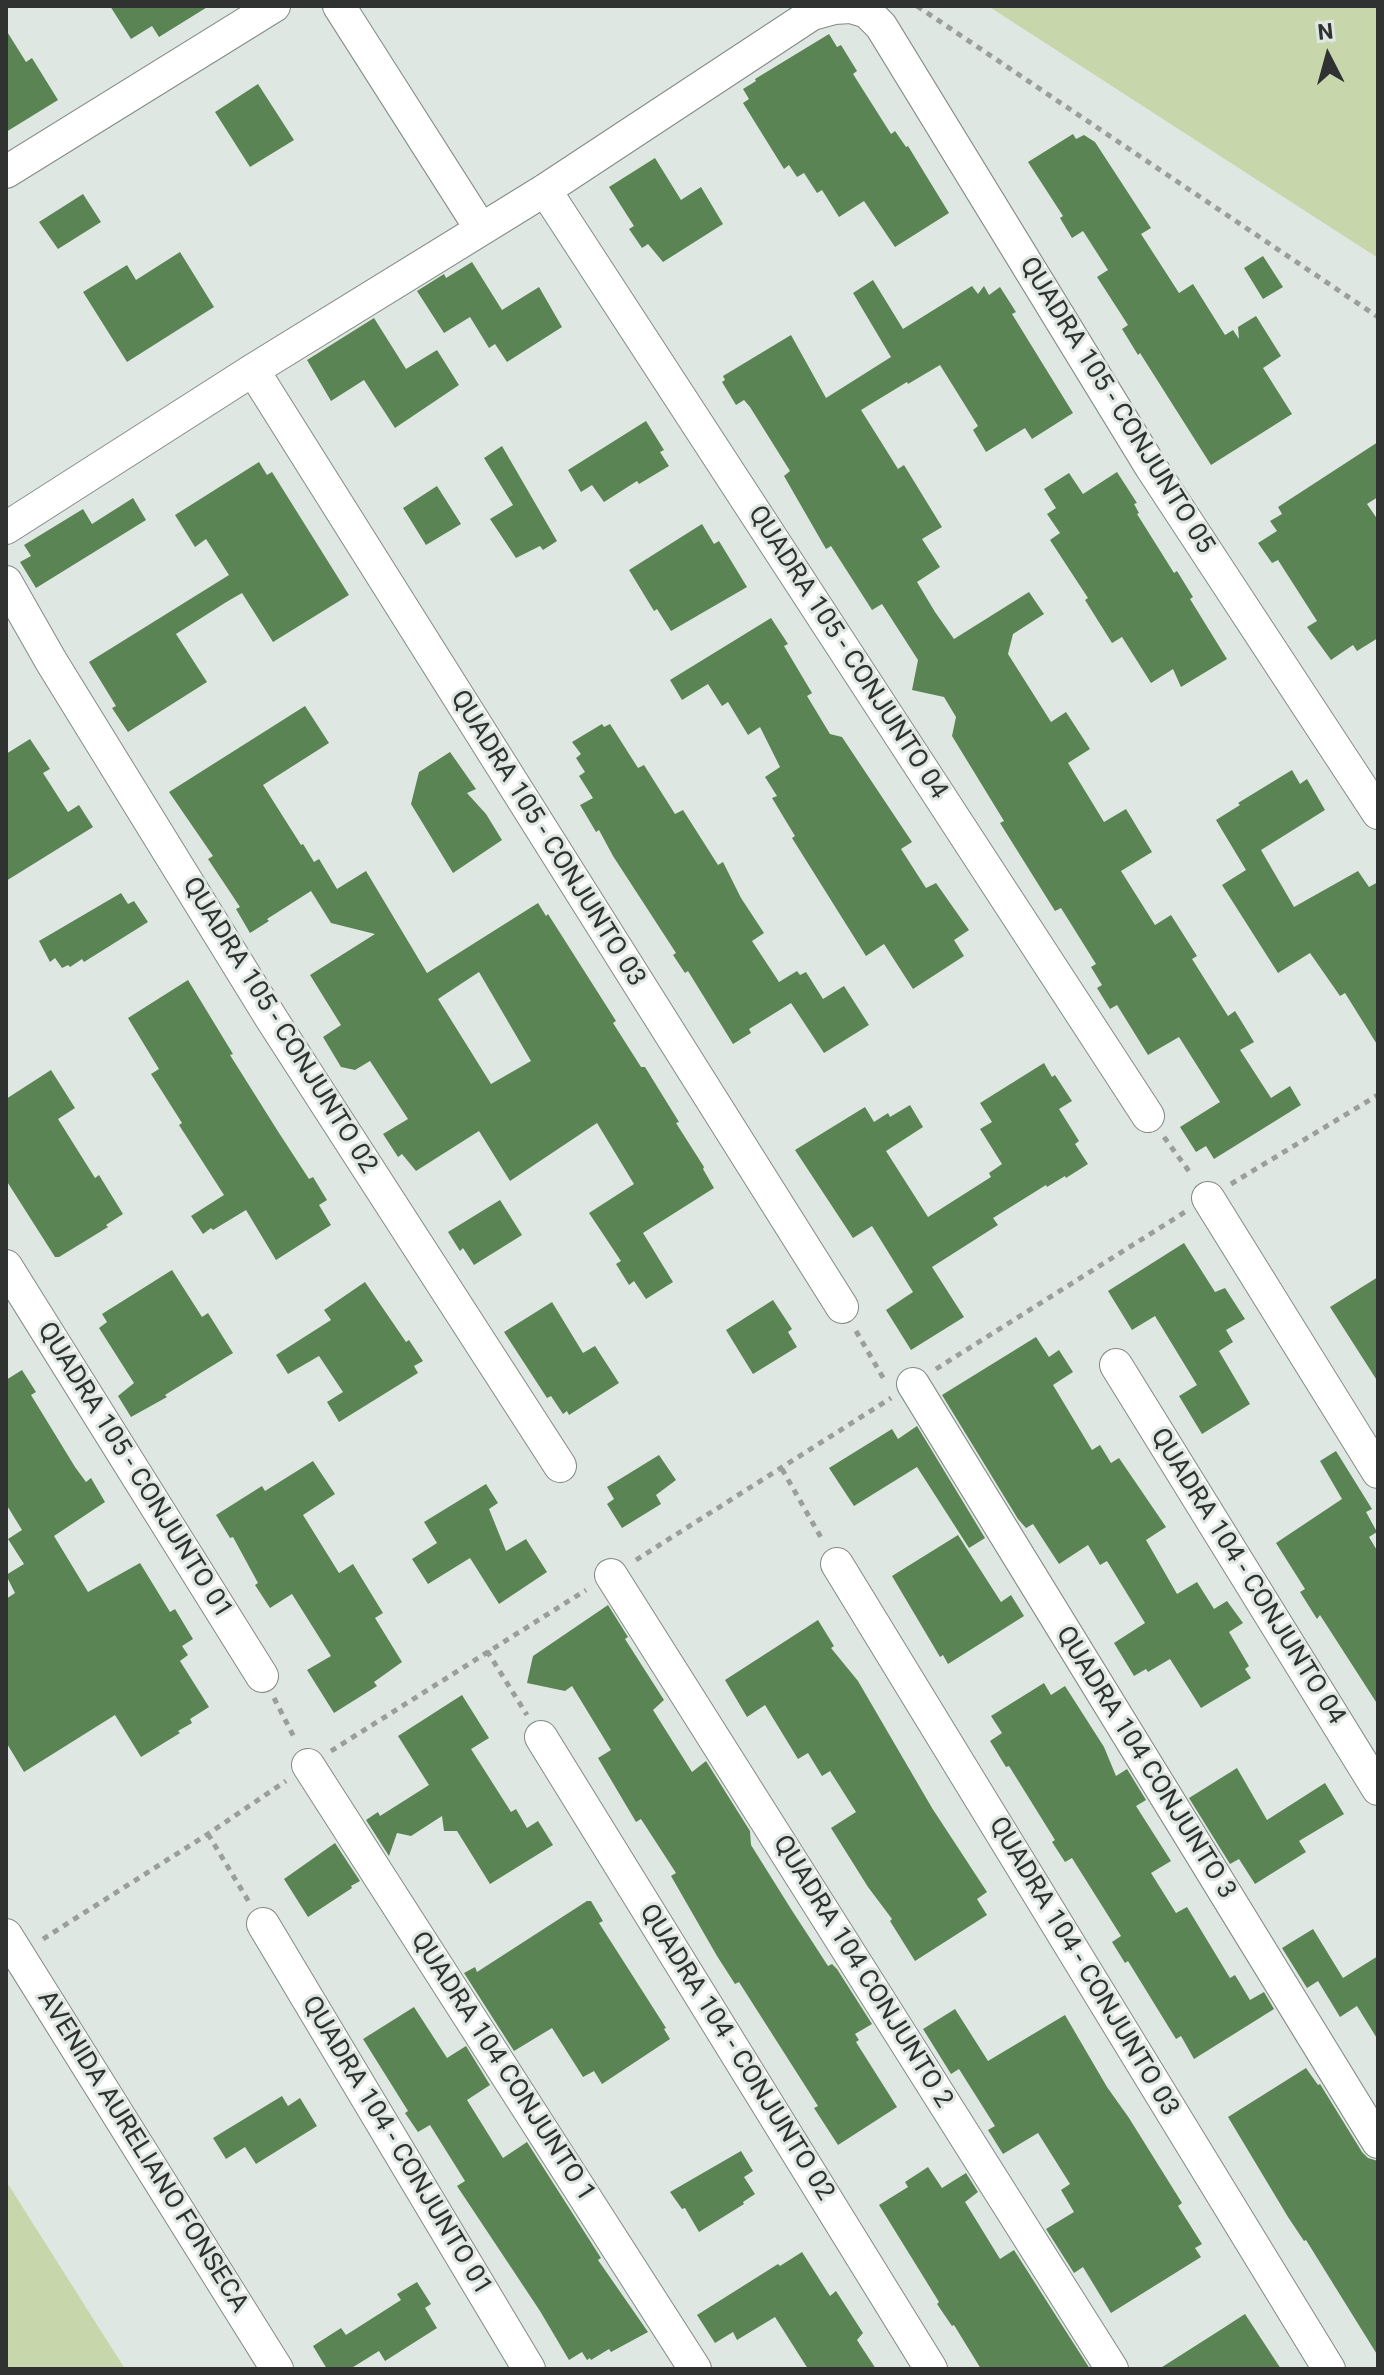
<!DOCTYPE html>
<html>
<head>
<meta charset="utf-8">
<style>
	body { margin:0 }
	#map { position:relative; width:1384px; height:2375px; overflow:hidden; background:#dfe7e2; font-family:Roboto,sans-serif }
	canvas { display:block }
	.frame { position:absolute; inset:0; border:8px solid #2f3230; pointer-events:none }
	.north { position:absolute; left:1288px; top:16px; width:80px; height:80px; -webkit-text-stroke:6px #dfe7e2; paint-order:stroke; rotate:354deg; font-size:22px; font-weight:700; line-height:32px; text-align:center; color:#2f3230 }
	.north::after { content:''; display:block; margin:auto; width:28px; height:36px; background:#2f3230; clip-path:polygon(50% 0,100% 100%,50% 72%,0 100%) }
</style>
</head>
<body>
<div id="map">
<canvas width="1384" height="2375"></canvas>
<div class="frame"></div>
<div class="north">N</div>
</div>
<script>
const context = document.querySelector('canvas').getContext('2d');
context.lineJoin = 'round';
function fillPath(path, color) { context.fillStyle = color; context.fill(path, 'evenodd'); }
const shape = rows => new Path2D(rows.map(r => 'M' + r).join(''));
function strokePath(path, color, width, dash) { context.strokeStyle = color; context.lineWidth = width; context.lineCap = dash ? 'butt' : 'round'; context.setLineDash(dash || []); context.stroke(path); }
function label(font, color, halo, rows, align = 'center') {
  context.font = font + ' Roboto,sans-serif'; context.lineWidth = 6; context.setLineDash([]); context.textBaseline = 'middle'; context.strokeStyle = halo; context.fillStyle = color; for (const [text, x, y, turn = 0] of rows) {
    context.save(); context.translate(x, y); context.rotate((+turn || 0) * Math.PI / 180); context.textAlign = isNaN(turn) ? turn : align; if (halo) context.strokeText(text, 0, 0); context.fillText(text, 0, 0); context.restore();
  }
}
const green = shape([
	[988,6,1378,6,1378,258],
	[6,2181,125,2369,6,2369]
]);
const building = shape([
	[110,6,209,6,159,37,152,26,131,39],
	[6,30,26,62,32,58,58,100,6,132],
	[829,34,837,47,841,45,857,71,853,74,891,134,895,131,906,147,908,146,949,213,895,247,864,201,839,217,822,190,817,193,804,173,797,177,789,165,784,169,743,103,749,99,743,89,756,81,755,79],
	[258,84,294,140,250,167,215,112],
	[1073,134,1076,139,1084,135,1095,142,1151,228,1141,234,1179,293,1193,284,1225,335,1233,330,1239,339,1238,327,1256,316,1281,356,1263,368,1292,414,1211,465,1140,353,1138,355,1122,329,1128,325,1097,277,1108,270,1083,231,1072,238,1060,218,1063,216,1028,162],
	[655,158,681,200,701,187,723,224,663,262,648,244,642,248,629,229,634,226,609,187],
	[83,194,101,222,58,249,39,222],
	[180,252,214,307,127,362,83,292,127,265,136,280],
	[1263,256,1283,287,1263,299,1244,268],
	[472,262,502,310,539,287,562,327,507,362,495,344,489,348,470,317,444,333,417,291,444,274,446,278],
	[873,280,903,329,972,286,978,294,984,286,989,295,1000,287,1016,312,1012,314,1073,413,1032,439,1025,428,986,452,973,430,978,426,940,365,908,384,907,382,861,410,898,469,904,465,942,527,922,539,940,567,917,582,935,612,954,639,1029,592,1044,614,1013,634,1008,654,1051,722,1066,712,1090,749,1068,763,1104,822,1126,809,1152,852,1121,871,1155,925,1171,915,1197,956,1192,959,1228,1016,1235,1011,1254,1042,1240,1050,1271,1098,1290,1086,1301,1105,1214,1159,1206,1146,1196,1152,1180,1127,1220,1102,1179,1037,1148,1055,1117,1005,1110,1009,1097,988,1102,985,1091,967,1096,964,1061,908,1055,911,1000,823,1004,821,952,736,956,717,944,697,912,690,918,660,882,604,872,610,831,546,826,549,784,476,790,471,750,407,744,400,736,405,722,382,725,380,723,376,791,335,826,398,891,357,853,293],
	[374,318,406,369,437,350,459,385,395,428,364,380,331,401,307,360],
	[646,421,664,450,660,452,669,466,639,484,637,481,604,502,592,485,581,492,568,470],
	[1378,442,1378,497,1367,504,1378,520,1378,638,1357,651,1353,645,1331,660,1307,627,1317,621,1278,560,1272,563,1258,543,1277,531,1270,521,1282,514,1278,507],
	[502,446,557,541,543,550,540,546,516,558,490,519,513,505,484,458],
	[259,462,267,475,272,472,349,595,273,642,242,593,228,601,176,634,207,682,128,732,112,708,116,706,89,662,229,575,206,539,195,547,175,515],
	[1117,472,1137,503,1134,504,1139,513,1137,514,1174,573,1177,571,1193,597,1190,599,1227,659,1181,687,1173,669,1151,683,1122,637,1112,643,1085,600,1088,598,1050,540,1060,533,1047,514,1056,508,1044,489,1069,473,1083,494],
	[437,486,461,524,426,545,403,508],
	[133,498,146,520,36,588,20,562,31,556,24,545,83,509,92,524],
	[702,524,714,544,719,541,747,587,671,631,657,609,654,611,629,570],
	[771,618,788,644,784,646,812,693,807,696,830,734,842,737,912,842,901,849,926,888,936,883,969,930,954,940,964,956,913,989,884,944,866,956,792,838,795,836,772,798,777,796,765,777,780,767,760,727,748,735,728,702,722,706,708,684,682,700,670,680],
	[305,706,329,743,263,785,301,845,303,844,314,862,319,859,337,889,366,871,427,973,538,903,546,916,548,914,616,1021,613,1023,641,1067,645,1067,679,1122,676,1123,704,1167,703,1169,714,1188,643,1233,673,1282,646,1299,634,1281,629,1285,616,1264,621,1261,589,1213,634,1184,597,1123,510,1181,479,1131,416,1171,402,1154,398,1157,383,1134,408,1119,370,1061,355,1070,341,1067,323,1037,341,1025,310,975,375,934,331,923,311,891,267,919,269,921,250,933,236,909,240,907,208,859,213,856,169,792],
	[479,972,531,1061,491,1084,438,999],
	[602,724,604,727,610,724,638,768,644,765,675,814,683,810,718,865,723,862,741,898,764,933,752,941,779,982,797,971,800,975,806,972,823,999,844,986,869,1025,824,1053,791,1003,749,1029,751,1033,733,1044,688,971,685,973,673,955,676,953,613,856,599,830,596,832,580,805,593,798,579,776,585,772,576,758,581,754,572,742],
	[30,739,50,769,43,773,68,812,79,805,93,827,6,881,6,754],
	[450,752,476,789,467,793,486,814,502,840,453,873,411,804,419,772],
	[1292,770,1300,784,1307,779,1325,810,1261,850,1294,907,1358,871,1369,887,1378,882,1378,1046,1345,993,1340,996,1310,953,1278,973,1222,885,1246,870,1216,820,1240,805,1238,803],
	[121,893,128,904,134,901,148,922,84,962,82,959,70,967,68,965,62,968,55,958,50,962,39,941],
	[188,980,233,1054,230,1055,279,1133,309,1179,313,1177,327,1200,319,1205,331,1225,276,1260,246,1210,213,1230,211,1228,203,1234,191,1216,224,1195,179,1125,182,1123,151,1074,159,1069,128,1018],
	[1044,1063,1052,1077,1055,1075,1072,1101,1059,1109,1079,1141,1075,1144,1088,1164,1066,1178,1065,1176,1047,1187,1046,1185,993,1218,998,1225,932,1267,964,1317,911,1350,886,1310,913,1292,872,1226,853,1238,795,1150,865,1107,874,1122,888,1113,890,1117,910,1105,923,1127,886,1151,928,1217,991,1177,989,1173,1002,1164,980,1129,992,1122,980,1103],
	[51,1070,75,1108,58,1119,95,1178,99,1175,123,1214,106,1225,108,1227,59,1257,55,1257,6,1180,6,1099],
	[500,1200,522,1235,474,1265,463,1248,460,1251,448,1232],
	[1184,1243,1215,1292,1225,1288,1245,1319,1226,1330,1233,1342,1219,1351,1250,1404,1202,1434,1179,1396,1197,1385,1155,1316,1132,1330,1108,1291],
	[172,1270,202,1317,208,1313,233,1353,165,1395,167,1397,131,1417,118,1396,134,1383,99,1328,107,1322,102,1314],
	[1378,1277,1378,1382,1330,1307],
	[365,1282,406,1342,409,1340,423,1361,414,1366,418,1373,339,1422,327,1402,343,1392,319,1356,288,1374,276,1355,331,1320,324,1310],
	[773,1300,792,1329,788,1332,797,1347,753,1374,726,1330],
	[552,1302,583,1353,595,1346,619,1383,569,1415,567,1411,563,1414,551,1396,547,1398,504,1332],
	[1036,1337,1049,1357,1059,1350,1073,1372,1053,1385,1092,1450,1100,1445,1111,1463,1119,1458,1166,1527,1146,1540,1177,1594,1197,1582,1214,1609,1227,1601,1243,1623,1229,1632,1249,1666,1245,1669,1251,1678,1201,1708,1170,1659,1148,1672,1146,1669,1134,1676,1114,1643,1145,1623,1107,1561,1100,1565,1088,1545,1059,1564,1033,1524,1026,1528,1018,1519,942,1395],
	[22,1370,36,1392,31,1395,75,1467,86,1482,91,1478,105,1502,54,1536,88,1592,140,1563,170,1612,175,1609,193,1639,182,1646,188,1655,180,1661,209,1707,190,1719,192,1723,178,1731,180,1733,141,1757,115,1715,24,1772,6,1742,6,1599,15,1593,6,1575,24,1564,8,1539,22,1530,6,1504,6,1380],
	[917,1426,985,1538,969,1548,917,1467,854,1506,829,1468,892,1429,898,1439],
	[1336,1451,1372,1509,1366,1512,1377,1532,1369,1537,1378,1552,1378,1705,1320,1615,1317,1619,1300,1592,1305,1589,1276,1543,1342,1499,1320,1461],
	[659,1455,676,1480,656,1495,661,1504,622,1528,607,1504,614,1499,607,1487],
	[313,1461,335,1494,303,1515,339,1573,353,1564,383,1613,375,1618,402,1662,374,1682,377,1686,334,1713,307,1670,331,1656,292,1594,270,1608,255,1585,258,1583,233,1537,230,1538,216,1515,262,1486,265,1491],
	[486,1484,498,1503,489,1509,506,1551,526,1539,547,1572,499,1604,470,1558,428,1584,412,1559,437,1543,424,1522],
	[958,1535,1001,1602,1011,1595,1024,1616,948,1664,943,1655,940,1657,892,1576],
	[608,1605,628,1637,625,1639,664,1700,653,1710,692,1772,706,1761,750,1831,751,1845,791,1909,828,1966,832,1964,837,1969,872,2024,855,2034,859,2040,856,2042,897,2107,838,2145,814,2108,818,2106,739,1982,735,1984,717,1956,671,1876,676,1873,641,1819,636,1822,598,1758,611,1750,572,1686,565,1691,527,1683,533,1656],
	[818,1620,834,1646,831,1648,858,1681,932,1808,987,1892,977,1899,987,1915,915,1961,890,1921,892,1919,868,1887,831,1828,856,1812,830,1771,822,1776,808,1753,798,1759,765,1705,747,1717,725,1680],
	[1044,1683,1051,1695,1065,1686,1104,1747,1116,1776,1127,1769,1146,1800,1136,1806,1171,1861,1151,1873,1176,1913,1187,1907,1230,1978,1235,1975,1250,2000,1264,1992,1274,2009,1194,2059,1181,2036,1176,2039,1128,1961,1125,1963,1112,1942,1121,1936,1072,1858,1065,1862,1052,1842,1055,1840,1009,1766,1006,1767,990,1741,1002,1733,991,1716],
	[462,1695,489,1738,471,1749,511,1812,516,1809,527,1828,538,1821,553,1845,490,1884,457,1831,444,1831,442,1816,411,1836,397,1833,389,1856,366,1820,378,1812,380,1816,429,1785,398,1736],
	[1237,1768,1267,1820,1325,1783,1344,1814,1299,1841,1306,1852,1255,1884,1239,1859,1230,1864,1189,1798],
	[335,1843,360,1881,351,1886,352,1888,308,1917,284,1879],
	[587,1901,591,1901,603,1921,599,1923,666,2028,664,2029,670,2039,602,2084,594,2071,583,2077,552,2028,514,2051,464,1973,475,1967,477,1972],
	[1313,1929,1343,1978,1378,1956,1378,2040,1357,2006,1340,2017,1318,1981,1307,1988,1282,1948],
	[414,2007,447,2058,466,2046,490,2085,467,2100,503,2158,527,2142,601,2258,598,2260,648,2332,611,2352,609,2349,591,2360,590,2358,587,2360,582,2352,569,2360,540,2311,457,2186,465,2181,430,2125,418,2132,405,2113,408,2111,363,2039],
	[955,2009,988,2061,1065,2015,1107,2087,1129,2118,1182,2203,1178,2206,1202,2244,1195,2248,1201,2257,1111,2313,1083,2267,1074,2273,1046,2229,1074,2212,1061,2190,1070,2184,1038,2133,1003,2154,988,2130,995,2126,959,2069,951,2074,923,2029],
	[1306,2068,1318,2085,1320,2084,1362,2152,1368,2158,1378,2161,1378,2356,1306,2240,1304,2241,1288,2217,1228,2117],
	[282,2096,288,2106,300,2098,317,2126,256,2164,245,2147,226,2159,213,2138],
	[741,2151,753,2171,744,2177,755,2194,743,2202,744,2204,699,2232,685,2208,682,2209,670,2192],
	[928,2167,942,2188,966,2173,978,2192,965,2202,1000,2259,1014,2250,1090,2369,981,2369,954,2325,952,2326,937,2304,939,2302,879,2205,908,2187,905,2182],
	[802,2252,830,2296,836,2291,863,2333,857,2340,876,2369,808,2369,775,2317,737,2340,733,2332,715,2343,697,2315,778,2264,780,2266],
	[417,2282,431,2304,425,2308,437,2328,385,2361,379,2351,350,2369,327,2369,313,2346,341,2328,346,2335,401,2300,397,2294],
	[1245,2314,1281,2369,1159,2369,1225,2327]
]);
const path = shape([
	[917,6,1378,317],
	[1164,1137,1191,1174],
	[1231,1184,1378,1095],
	[856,1331,885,1381],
	[936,1369,1185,1212],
	[782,1469,823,1541],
	[636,1560,891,1398],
	[487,1651,527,1715],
	[274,1698,295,1739],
	[331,1751,586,1590],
	[208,1834,249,1902],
	[43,1939,208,1834,286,1781]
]);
const street = shape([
	[339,6,481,229],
	[6,172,274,6],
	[545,190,1148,1116],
	[253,370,842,1307],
	[6,528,253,370,545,190,812,14,834,8,851,7,867,12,881,26,1151,467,1378,813],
	[6,582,51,661,271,1018,560,1466],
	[1208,1198,1378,1472],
	[6,1266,262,1676],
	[1116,1365,1378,1789],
	[913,1384,1378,2142],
	[837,1564,1329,2369],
	[611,1575,1112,2369],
	[541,1737,931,2369],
	[308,1765,695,2369],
	[263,1924,529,2369],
	[6,1935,277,2369]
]);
const streetNames = [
	["QUADRA 105 - CONJUNTO 05",1116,406,58],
	["QUADRA 105 - CONJUNTO 04",847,653,57],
	["QUADRA 105 - CONJUNTO 03",547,839,58],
	["QUADRA 105 - CONJUNTO 02",279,1026,58],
	["QUADRA 105 - CONJUNTO 01",134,1471,58],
	["QUADRA 104 - CONJUNTO 04",1247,1577,58],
	["QUADRA 104 CONJUNTO 3",1145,1763,58],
	["QUADRA 104 - CONJUNTO 03",1083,1967,59],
	["QUADRA 104 CONJUNTO 2",862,1972,58],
	["QUADRA 104 - CONJUNTO 02",736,2053,58],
	["QUADRA 104 CONJUNTO 1",502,2067,57],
	["QUADRA 104 - CONJUNTO 01",396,2146,59],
	["AVENIDA AURELIANO FONSECA",142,2152,58]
];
fillPath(green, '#c8d6ac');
fillPath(building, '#5a8454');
strokePath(street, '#838a86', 34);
strokePath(path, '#999f9b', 5, [6, 6]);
strokePath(street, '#fff', 32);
label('26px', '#2f3230', '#dfe7e2', streetNames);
</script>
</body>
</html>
